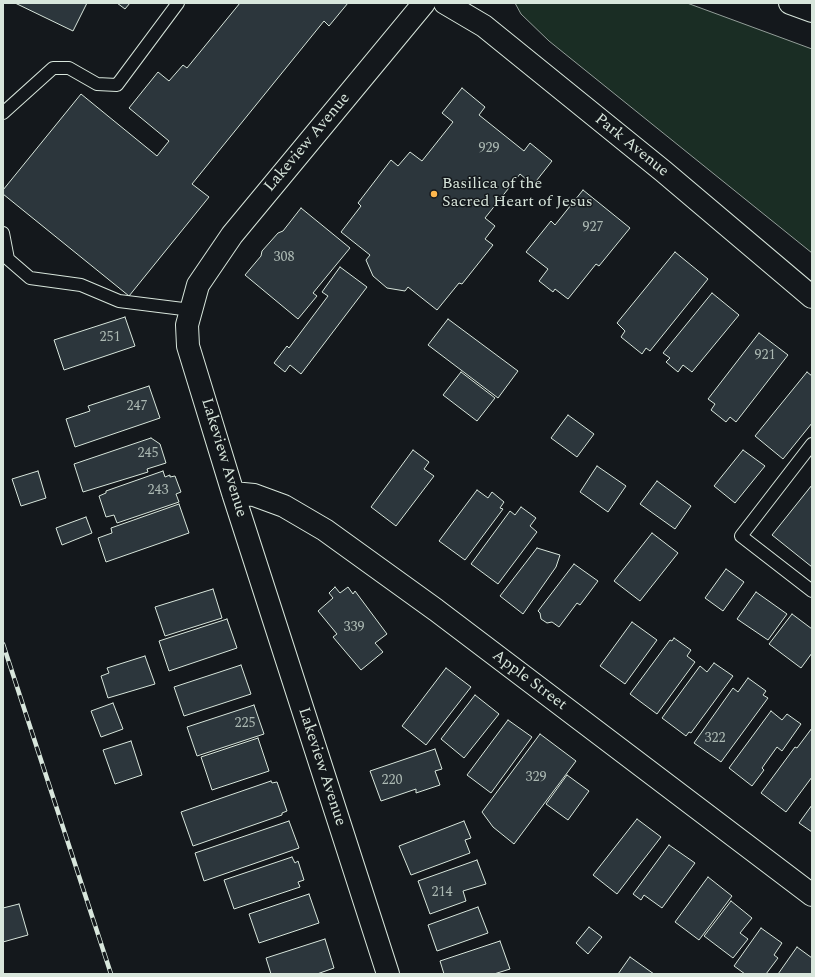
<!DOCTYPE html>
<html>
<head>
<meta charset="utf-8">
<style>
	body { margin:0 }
	#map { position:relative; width:815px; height:977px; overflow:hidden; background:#14181c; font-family:Spectral,serif }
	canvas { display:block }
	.frame { position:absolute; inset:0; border:4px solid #d8e6dc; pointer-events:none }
</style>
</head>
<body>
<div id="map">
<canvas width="815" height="977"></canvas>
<div class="frame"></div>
</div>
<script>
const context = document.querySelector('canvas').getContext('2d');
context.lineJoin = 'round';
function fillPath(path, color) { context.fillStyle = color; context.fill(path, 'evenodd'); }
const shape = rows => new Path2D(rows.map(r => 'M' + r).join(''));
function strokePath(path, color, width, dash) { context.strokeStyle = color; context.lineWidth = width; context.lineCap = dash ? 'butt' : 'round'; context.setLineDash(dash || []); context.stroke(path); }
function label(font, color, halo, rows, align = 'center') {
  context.font = font + ' Spectral,serif'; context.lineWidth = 3; context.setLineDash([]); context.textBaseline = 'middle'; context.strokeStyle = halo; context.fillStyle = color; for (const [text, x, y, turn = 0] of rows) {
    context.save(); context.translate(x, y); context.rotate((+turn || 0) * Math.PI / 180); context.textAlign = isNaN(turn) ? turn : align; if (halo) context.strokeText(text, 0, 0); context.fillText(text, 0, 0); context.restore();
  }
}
const green = shape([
	[515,3,687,3,812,49,812,253,549,41,521,14,515,3]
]);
const building = shape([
	[15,3,87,3,73,31,15,3],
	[117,3,130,3,125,9,117,3],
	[240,3,348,3,329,26,324,21,192,184,209,197,129,296,3,194,3,190,81,94,157,156,169,141,129,108,158,72,169,81,183,65,187,68,240,3],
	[462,88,485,107,479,115,524,151,530,143,552,161,533,185,520,174,485,218,495,226,485,239,493,245,462,284,459,283,437,310,408,287,405,291,387,288,373,276,366,260,370,255,341,232,361,206,358,203,391,160,398,166,410,152,422,161,453,122,442,113,462,88],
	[583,190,630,228,599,266,596,264,568,299,555,289,553,292,539,281,548,269,526,252,551,221,555,225,583,190],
	[301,208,350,248,313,293,317,296,298,319,245,275,261,256,262,251,278,233,283,231,301,208],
	[675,252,708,279,650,351,646,348,642,354,621,337,625,331,617,323,675,252],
	[340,267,367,287,301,374,290,365,285,372,274,363,287,346,289,348,328,296,322,292,340,267],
	[712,293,739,315,692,372,683,365,678,372,666,362,670,358,663,353,712,293],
	[125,317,135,346,64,370,54,340,125,317],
	[448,319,518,371,498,398,428,345,448,319],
	[759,333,788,355,736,422,730,417,726,422,711,410,715,404,708,399,759,333],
	[461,372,495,398,477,421,443,395,461,372],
	[807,372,812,376,812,423,783,459,755,436,807,372],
	[149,386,160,418,75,447,66,419,90,411,88,406,149,386],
	[568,415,594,434,577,457,551,438,568,415],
	[151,438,160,444,166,463,147,469,148,472,83,492,74,464,151,438],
	[413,450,429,462,424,469,434,476,396,526,371,507,413,450],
	[743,450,765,466,735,503,714,486,743,450],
	[597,466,626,486,608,512,580,492,597,466],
	[38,471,46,498,21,506,12,479,38,471],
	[163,471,165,477,170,475,170,477,175,476,181,492,176,494,179,502,117,523,114,515,106,517,99,496,106,493,106,491,163,471],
	[657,481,691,506,675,529,640,504,657,481],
	[812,485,812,567,772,535,812,485],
	[477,490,488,498,492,492,504,502,500,508,503,509,465,560,439,541,477,490],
	[179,504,189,533,106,562,98,538,112,533,111,528,179,504],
	[521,507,536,518,530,526,537,532,498,584,471,564,510,511,515,515,521,507],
	[86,517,92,533,62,545,56,528,86,517],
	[652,533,678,553,640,601,614,581,652,533],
	[537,548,560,555,556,567,523,614,500,596,537,548],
	[574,564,598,581,580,605,577,603,559,627,552,622,547,623,541,619,540,613,538,611,574,564],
	[726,569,744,582,723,611,705,598,726,569],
	[335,587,340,593,348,587,353,594,355,591,387,634,375,643,383,652,361,670,333,637,337,634,318,611,333,598,329,593,335,587],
	[213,589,222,618,165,636,155,607,213,589],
	[756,592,787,614,768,640,737,619,756,592],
	[792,614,812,629,812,653,801,668,769,644,792,614],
	[227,619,237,648,169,671,159,641,227,619],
	[632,622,657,640,625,684,600,666,632,622],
	[674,638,691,650,687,656,695,662,657,714,630,694,670,640,672,641,674,638],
	[145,656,155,684,108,698,101,676,109,673,107,668,145,656],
	[714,663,733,676,691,733,689,732,686,736,662,718,700,666,707,672,714,663],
	[241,665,251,694,184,716,174,687,241,665],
	[446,668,471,687,426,745,402,726,446,668],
	[748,678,766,691,763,695,768,698,721,762,694,743,733,688,738,692,748,678],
	[475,695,499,714,464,758,441,739,475,695],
	[113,703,123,729,101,737,91,711,113,703],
	[254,705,264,734,197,756,187,727,254,705],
	[771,711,782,720,787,714,801,724,782,751,777,747,762,768,764,770,752,786,729,768,771,711],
	[508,720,532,737,491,793,467,775,508,720],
	[812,728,812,777,786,812,761,793,795,747,797,748,812,728],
	[540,734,576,761,514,844,493,827,482,812,540,734],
	[258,738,269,771,212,790,201,757,258,738],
	[131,741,142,775,115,784,103,750,131,741],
	[435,749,442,769,435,771,440,785,416,793,416,789,381,801,370,771,435,749],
	[567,775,589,791,568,820,546,804,567,775],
	[271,781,272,783,277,782,287,811,282,813,282,815,193,846,181,812,271,781],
	[812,805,812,832,799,823,812,805],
	[637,819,661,837,617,894,593,875,637,819],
	[289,821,299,848,204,881,195,853,289,821],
	[464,821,471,838,465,840,470,853,411,875,399,846,464,821],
	[669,845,695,863,662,908,644,895,641,900,633,894,669,845],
	[292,857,295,863,298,861,304,880,298,882,300,887,234,909,224,880,292,857],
	[477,860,486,884,463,891,466,901,430,914,418,881,477,860],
	[708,877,732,896,699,940,675,922,708,877],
	[309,894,319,923,259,943,249,914,309,894],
	[731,901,752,918,740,933,748,939,733,958,704,936,731,901],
	[19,904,28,935,3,942,3,908,19,904],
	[478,907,488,933,437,951,428,925,478,907],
	[589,927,602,937,588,954,576,943,589,927],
	[761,928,782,943,774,955,778,958,766,974,745,974,734,966,761,928],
	[325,939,334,968,317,974,271,974,266,958,325,939],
	[500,941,510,969,494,974,444,974,440,961,500,941],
	[797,947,812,958,812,974,778,974,797,947],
	[630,957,654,974,618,974,630,957]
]);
const lane = shape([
	[3,113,53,68,69,68,97,84,117,85,178,3],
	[3,233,8,259,30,278,81,285,119,301,191,310],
	[812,444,741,536,812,591]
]);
const street = shape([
	[445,3,484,26,663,171,812,297],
	[233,493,254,495,284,506,325,530,436,610,812,895],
	[388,974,233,493,188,346,187,325,198,285,232,235,424,3]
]);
const primary = shape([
	[790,3,812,11]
]);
const rail = shape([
	[3,644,111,974]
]);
const markers = [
	[434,194,4,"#ffb74d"]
];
const numberNames = [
	["929",489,149],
	["927",593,228],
	["308",284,258],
	["251",110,338],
	["921",765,356],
	["247",137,407],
	["245",148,454],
	["243",158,491],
	["339",354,628],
	["225",245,724],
	["322",715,739],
	["329",536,778],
	["220",392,781],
	["214",442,893]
];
const streetNames = [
	["Lakeview Avenue",308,143,-50],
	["Park Avenue",631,146,39],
	["Lakeview Avenue",223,458,73],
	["Apple Street",529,681,37],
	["Lakeview Avenue",321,767,72]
];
const poiNames = [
	["Basilica of the",442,185],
	["Sacred Heart of Jesus",442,203]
];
fillPath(green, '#1a2d24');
strokePath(green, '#939e99', 1);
fillPath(building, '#2c363c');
strokePath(building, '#d8e6dc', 1);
strokePath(lane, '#d8e6dc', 14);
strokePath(street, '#d8e6dc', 24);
strokePath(primary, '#d8e6dc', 24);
strokePath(lane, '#14181c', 12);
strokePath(street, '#14181c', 22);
strokePath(primary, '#14181c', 22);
strokePath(rail, '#d8e6dc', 4.5);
strokePath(rail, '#14181c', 3, [9]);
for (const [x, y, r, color] of markers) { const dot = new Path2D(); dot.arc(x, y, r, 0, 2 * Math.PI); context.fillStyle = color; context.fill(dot); strokePath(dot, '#14181c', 1.5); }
label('14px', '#adbab4', null, numberNames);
label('16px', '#d8e6dc', '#14181c', streetNames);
label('16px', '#d8e6dc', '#14181c', poiNames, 'left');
</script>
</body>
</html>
